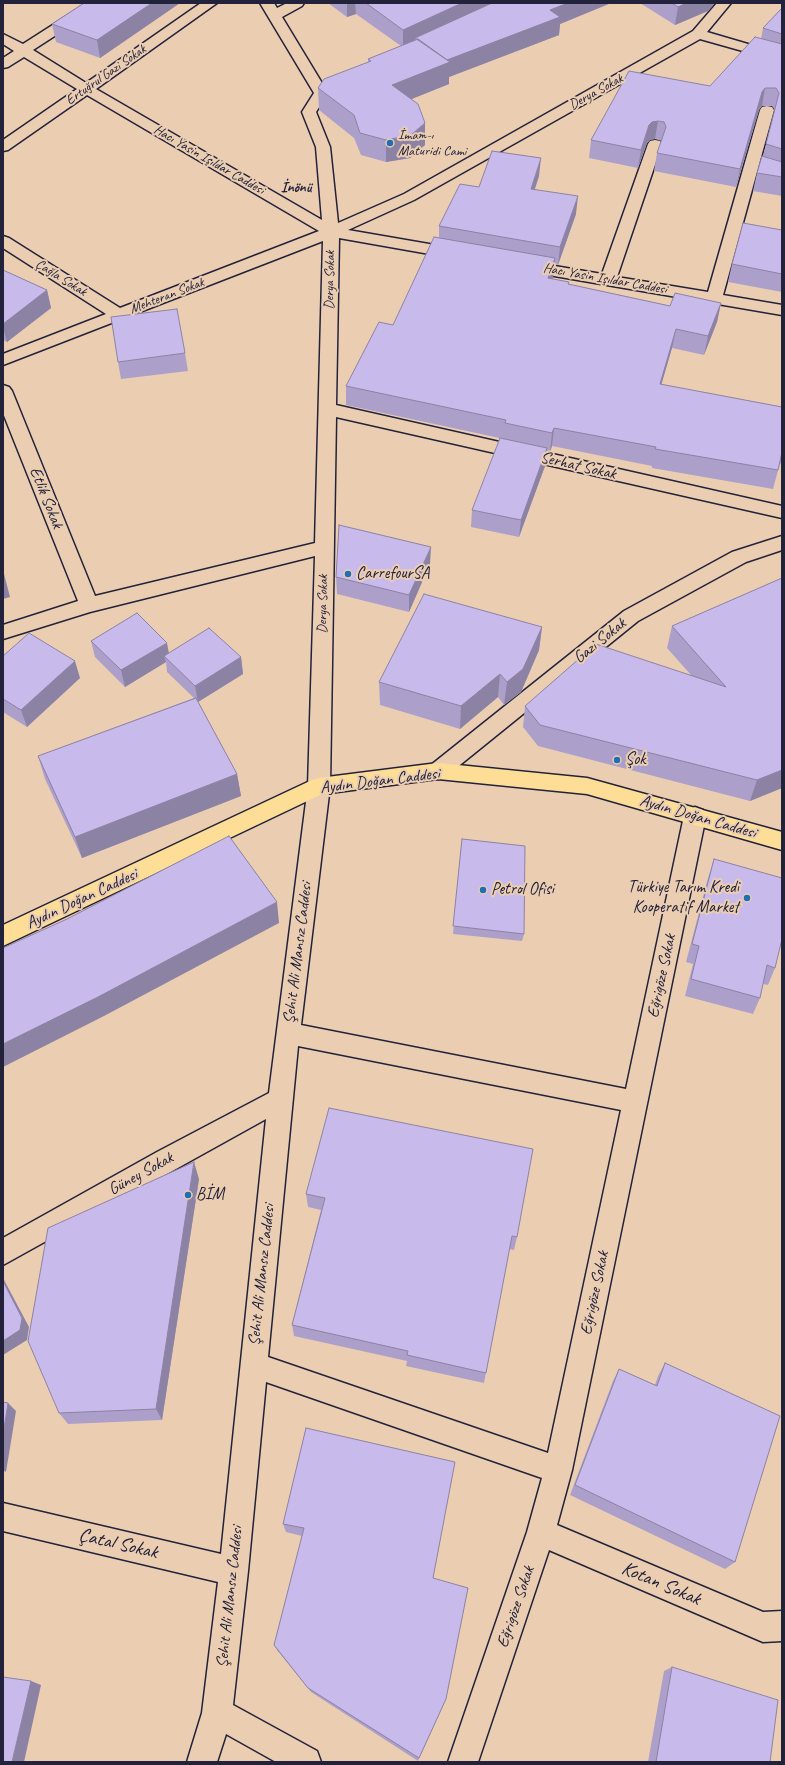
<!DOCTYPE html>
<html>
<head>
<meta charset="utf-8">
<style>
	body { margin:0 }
	#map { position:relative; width:785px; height:1765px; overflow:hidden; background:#ebceb2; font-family:Caveat,sans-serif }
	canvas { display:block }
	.frame { position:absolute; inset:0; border:4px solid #22223b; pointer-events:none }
</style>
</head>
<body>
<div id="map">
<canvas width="785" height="1765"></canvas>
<div class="frame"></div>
</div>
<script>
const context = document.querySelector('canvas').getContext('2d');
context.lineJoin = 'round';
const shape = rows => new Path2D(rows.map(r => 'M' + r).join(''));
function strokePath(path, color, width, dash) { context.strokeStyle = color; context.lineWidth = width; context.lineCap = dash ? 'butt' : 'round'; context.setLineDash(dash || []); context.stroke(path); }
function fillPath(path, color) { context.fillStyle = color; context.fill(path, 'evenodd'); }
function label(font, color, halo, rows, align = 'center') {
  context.font = font + ' Caveat,sans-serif'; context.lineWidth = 4; context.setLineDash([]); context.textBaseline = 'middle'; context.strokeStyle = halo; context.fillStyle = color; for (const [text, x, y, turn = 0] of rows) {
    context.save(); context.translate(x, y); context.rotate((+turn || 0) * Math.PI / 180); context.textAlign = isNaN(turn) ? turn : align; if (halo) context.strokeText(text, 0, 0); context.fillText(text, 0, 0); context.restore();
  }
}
const minor = shape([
	[87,3,103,3,101,6,33,50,86,83,201,3,217,3,96,89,322,220,316,147,302,112,314,93,260,3,274,3,277,8,287,3,304,3,302,6,282,17,328,93,316,112,330,147,338,223,404,194,693,31,717,3,731,3,707,32,782,54,782,62,700,39,414,200,348,230,458,249,464,251,466,254,464,257,458,259,339,238,336,405,782,506,782,518,336,417,330,786,301,1025,626,1089,684,816,687,810,695,807,703,810,706,816,572,1470,557,1525,763,1612,782,1611,782,1641,763,1642,549,1550,478,1762,448,1762,527,1532,542,1478,266,1382,248,1571,233,1705,317,1751,321,1762,276,1762,226,1734,217,1762,187,1762,202,1713,218,1582,3,1531,3,1503,221,1554,266,1119,3,1265,3,1238,157,1152,269,1093,308,786,315,556,90,612,3,639,3,625,78,601,3,413,3,385,9,387,12,391,95,596,315,543,323,241,3,365,3,354,106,314,3,248,3,236,9,238,120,308,319,231,87,95,8,150,3,151,3,140,77,89,24,57,8,67,3,68,3,58,14,51,3,44,3,34,23,44,87,3],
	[298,1046,621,1110,548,1453,268,1357,298,1046],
	[767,106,772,107,774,110,723,295,782,305,782,315,525,271,519,269,517,266,519,263,525,261,602,274,648,144,650,141,655,140,660,141,662,144,617,277,708,292,760,110,762,107,767,106],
	[782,536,782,550,746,562,638,621,445,777,438,779,431,777,428,771,431,765,624,611,732,552,782,536]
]);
const major = shape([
	[438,763,587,778,782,832,782,850,587,794,438,779,322,794,3,946,3,925,312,780,319,778,438,763]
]);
const wall = shape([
	[180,3,100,58,56,42,52,24],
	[328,3,611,3,560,24,559,35,449,77,449,84,411,99,425,145,410,158,386,162,361,155,354,138,319,110,318,88,368,62,368,59,401,46,356,14,347,17],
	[640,3,714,3,714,4,708,11,675,25],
	[782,8,782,196,753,191,757,173,763,156,775,110,772,106,762,106,759,110,736,187,654,171,657,153,662,141,655,139,650,140,647,143,638,168,589,158,591,140,710,86,761,39,763,28],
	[539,176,535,189,576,214,558,265,554,264,553,279,569,282,569,284,670,306,721,303,717,322,704,355,672,348,661,385,782,407,782,466,780,463,773,489,652,468,652,466,552,446,550,452,546,451,545,466,519,537,471,527,472,510,504,439,346,405,346,386,393,325,439,238,439,226,479,187],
	[782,230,782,292,728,282,732,264],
	[3,270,47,290,51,308,7,342,3,340],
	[185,353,188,371,121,379,118,362],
	[430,564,409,612,337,594,336,577],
	[782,578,782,788,750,801,538,746,523,727,525,706,691,675,667,648,672,626],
	[542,627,539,650,521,692,504,705,498,697,460,729,380,705,379,682],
	[91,641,169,653,241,657,243,674,198,702,237,774,241,796,82,858,45,779,38,756,194,698,167,672,166,662,125,687,95,657],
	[3,656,80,678,27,727,3,712],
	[462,839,524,934,522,941,453,934],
	[714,859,775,968,768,985,763,984,760,998,753,1014,685,996,693,964,686,962,708,878],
	[199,1179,162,1420,68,1424,59,1413],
	[306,1194,517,1237,514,1250,509,1249,484,1383,406,1366,407,1361,294,1336,292,1325,321,1210,308,1207],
	[665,1363,735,1562,725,1569,570,1495,613,1381,619,1369,655,1385,658,1376],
	[306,1428,433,1578,446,1699,418,1761,311,1692,277,1650,274,1645,302,1536,286,1532,283,1524],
	[672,1667,770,1762,648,1762,664,1671]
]);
const shadedWall = shape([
	[152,3,180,3,100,58,97,40],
	[347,3,355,3,356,14,347,17],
	[462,3,500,3,415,38,415,42,403,48,403,30],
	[568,3,611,3,560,24,559,35,449,77,449,84,392,107,392,85,447,60,550,10],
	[687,3,714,3,714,4,708,11,675,25,678,7],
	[765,88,762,106,759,110,736,187,740,169,762,92],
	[658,121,655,139,650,140,647,143,638,168,641,150,649,125,652,122],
	[425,123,425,145,410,158,386,162,386,140],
	[541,158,539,176,529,206,531,189],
	[578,196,576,214,558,265,560,247],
	[555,258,553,277,546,297,548,278],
	[47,290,51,308,7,342,3,327,3,324],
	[721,303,717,322,704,355,708,336],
	[676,329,672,348,656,403,660,384],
	[554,428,552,446,550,452,552,433],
	[547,448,545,466,519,537,521,520],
	[431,547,430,564,409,612,409,595],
	[3,570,10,597,3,599],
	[542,627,539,650,521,692,504,705,507,682],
	[167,643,170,659,164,656,166,662,125,687,121,670],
	[241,657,243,674,198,702,195,686],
	[75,661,80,678,27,727,21,710],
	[500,674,498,697,460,729,461,706],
	[782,770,782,788,750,801,757,780],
	[237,774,241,796,82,858,75,837],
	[277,902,279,923,104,1016,3,1067,3,1044],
	[194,1162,199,1179,162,1420,156,1409],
	[3,1278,29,1327,27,1340,3,1355],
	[8,1403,16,1411,6,1472,3,1470,3,1435],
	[31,1681,41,1685,24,1762,12,1762]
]);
const building = shape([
	[84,3,152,3,97,40,52,24,84,3],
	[366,3,462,3,403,30,366,3],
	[492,3,568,3,550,10,560,17,447,60,415,38,492,3],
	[672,3,687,3,678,7,672,3],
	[782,8,782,34,763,28,782,8],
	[755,37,782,44,782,149,766,144,779,93,776,88,765,88,762,92,740,169,657,153,666,127,664,122,658,121,652,122,649,125,641,150,591,140,629,71,710,86,755,37],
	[418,39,450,62,392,85,418,104,425,123,411,135,386,140,360,133,354,115,318,88,324,79,371,61,368,59,418,39],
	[492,151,541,158,531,189,578,196,560,247,439,226,460,184,479,187,492,151],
	[762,156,782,162,782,177,757,173,762,156],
	[743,223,782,230,782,274,732,264,743,223],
	[434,237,555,258,548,278,569,282,568,284,670,306,675,293,721,303,708,336,676,329,660,384,782,407,782,452,778,470,655,449,656,447,554,428,552,433,505,423,506,420,346,386,379,322,393,325,434,237],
	[3,270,47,290,3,324,3,270],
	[177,309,185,353,118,362,111,317,177,309],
	[500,438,547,448,521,520,472,510,500,438],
	[339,525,431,547,409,595,336,577,339,525],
	[782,578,782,770,757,780,540,725,525,706,596,644,726,687,672,626,782,578],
	[424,594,542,627,523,669,507,682,500,674,461,706,379,682,424,594],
	[137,613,167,643,121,670,91,641,137,613],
	[209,628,241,657,195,686,164,656,209,628],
	[29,633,75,661,21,710,3,699,3,656,29,633],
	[196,698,237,774,75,837,38,756,196,698],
	[229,836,277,902,98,997,3,1044,3,948,67,919,229,836],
	[462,839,525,846,524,934,453,926,462,839],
	[714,859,782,878,782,939,775,968,767,965,760,998,691,979,699,946,692,944,714,859],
	[329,1108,533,1149,517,1237,512,1236,486,1373,407,1355,408,1351,292,1325,325,1198,306,1194,329,1108],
	[194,1162,156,1409,59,1413,28,1341,48,1228,194,1162],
	[3,1281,22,1318,20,1330,3,1341,3,1281],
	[665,1363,780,1416,735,1562,575,1485,619,1369,657,1386,665,1363],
	[3,1402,8,1403,3,1435,3,1402],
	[306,1428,455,1462,433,1578,468,1588,446,1699,419,1758,308,1688,274,1645,304,1528,283,1524,306,1428],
	[672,1667,778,1700,770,1762,656,1762,672,1667],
	[3,1677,31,1681,12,1762,3,1762,3,1677]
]);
const markers = [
	[390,143,4,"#1f6fb2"],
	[348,574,4,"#1f6fb2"],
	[617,760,4,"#1f6fb2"],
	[483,890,4,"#1f6fb2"],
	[747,898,4,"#1f6fb2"],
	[188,1195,4,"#1f6fb2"]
];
const farStreetnames = [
	["Ertuğrul Gazi Sokak",106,75,-35],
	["Derya Sokak",596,92,-29],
	["Hacı Yasin Işıldar Caddesi",209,160,30],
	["Çağla Sokak",61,278,32],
	["Hacı Yasin Işıldar Caddesi",605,279,10],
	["Derya Sokak",330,280,-89],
	["Mehteran Sokak",167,296,-21],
	["Derya Sokak",323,604,-89]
];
const farPoinames = [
	["İmam-ı",398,135],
	["Maturidi Cami",398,151]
];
const farNeighbourhoodnames = [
	["İnönü",296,188]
];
const streetNames = [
	["Serhat Sokak",578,466,13],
	["Etlik Sokak",46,498,68],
	["Gazi Sokak",600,641,-39],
	["Aydın Doğan Caddesi",380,781,-7],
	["Aydın Doğan Caddesi",698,817,16],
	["Aydın Doğan Caddesi",82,899,-25],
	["Şehit Ali Mansız Caddesi",298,953,-83],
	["Eğrigöze Sokak",662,976,-78],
	["Güney Sokak",141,1174,-29],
	["Şehit Ali Mansız Caddesi",262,1275,-84],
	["Eğrigöze Sokak",595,1293,-78],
	["Şehit Ali Mansız Caddesi",230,1597,-84],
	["Eğrigöze Sokak",516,1607,-71]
];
const poiNames = [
	["CarrefourSA",356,574],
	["Şok",625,760],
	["Türkiye Tarım Kredi",739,888,"right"],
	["Kooperatif Market",739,908,"right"],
	["Petrol Ofisi",491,890],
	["BİM",196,1195]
];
const nearStreetnames = [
	["Çatal Sokak",118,1544,13],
	["Kotan Sokak",661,1584,23]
];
strokePath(minor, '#22223b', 3);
strokePath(major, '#22223b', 3);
fillPath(minor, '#ebceb2');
fillPath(major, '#fede96');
fillPath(wall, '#aca0ca');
fillPath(shadedWall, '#8c82a4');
fillPath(building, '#c8baeb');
strokePath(building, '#8c82a4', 1);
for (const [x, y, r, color] of markers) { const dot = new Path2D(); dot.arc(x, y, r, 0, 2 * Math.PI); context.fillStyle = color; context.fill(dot); strokePath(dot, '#ebceb2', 1.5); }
label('14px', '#22223b', '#ebceb2', farStreetnames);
label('14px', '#22223b', '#ebceb2', farPoinames, 'left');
label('bold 15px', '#22223b', '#ebceb2', farNeighbourhoodnames);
label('17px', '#22223b', '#ebceb2', streetNames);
label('17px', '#22223b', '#ebceb2', poiNames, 'left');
label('20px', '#22223b', '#ebceb2', nearStreetnames);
</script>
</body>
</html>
